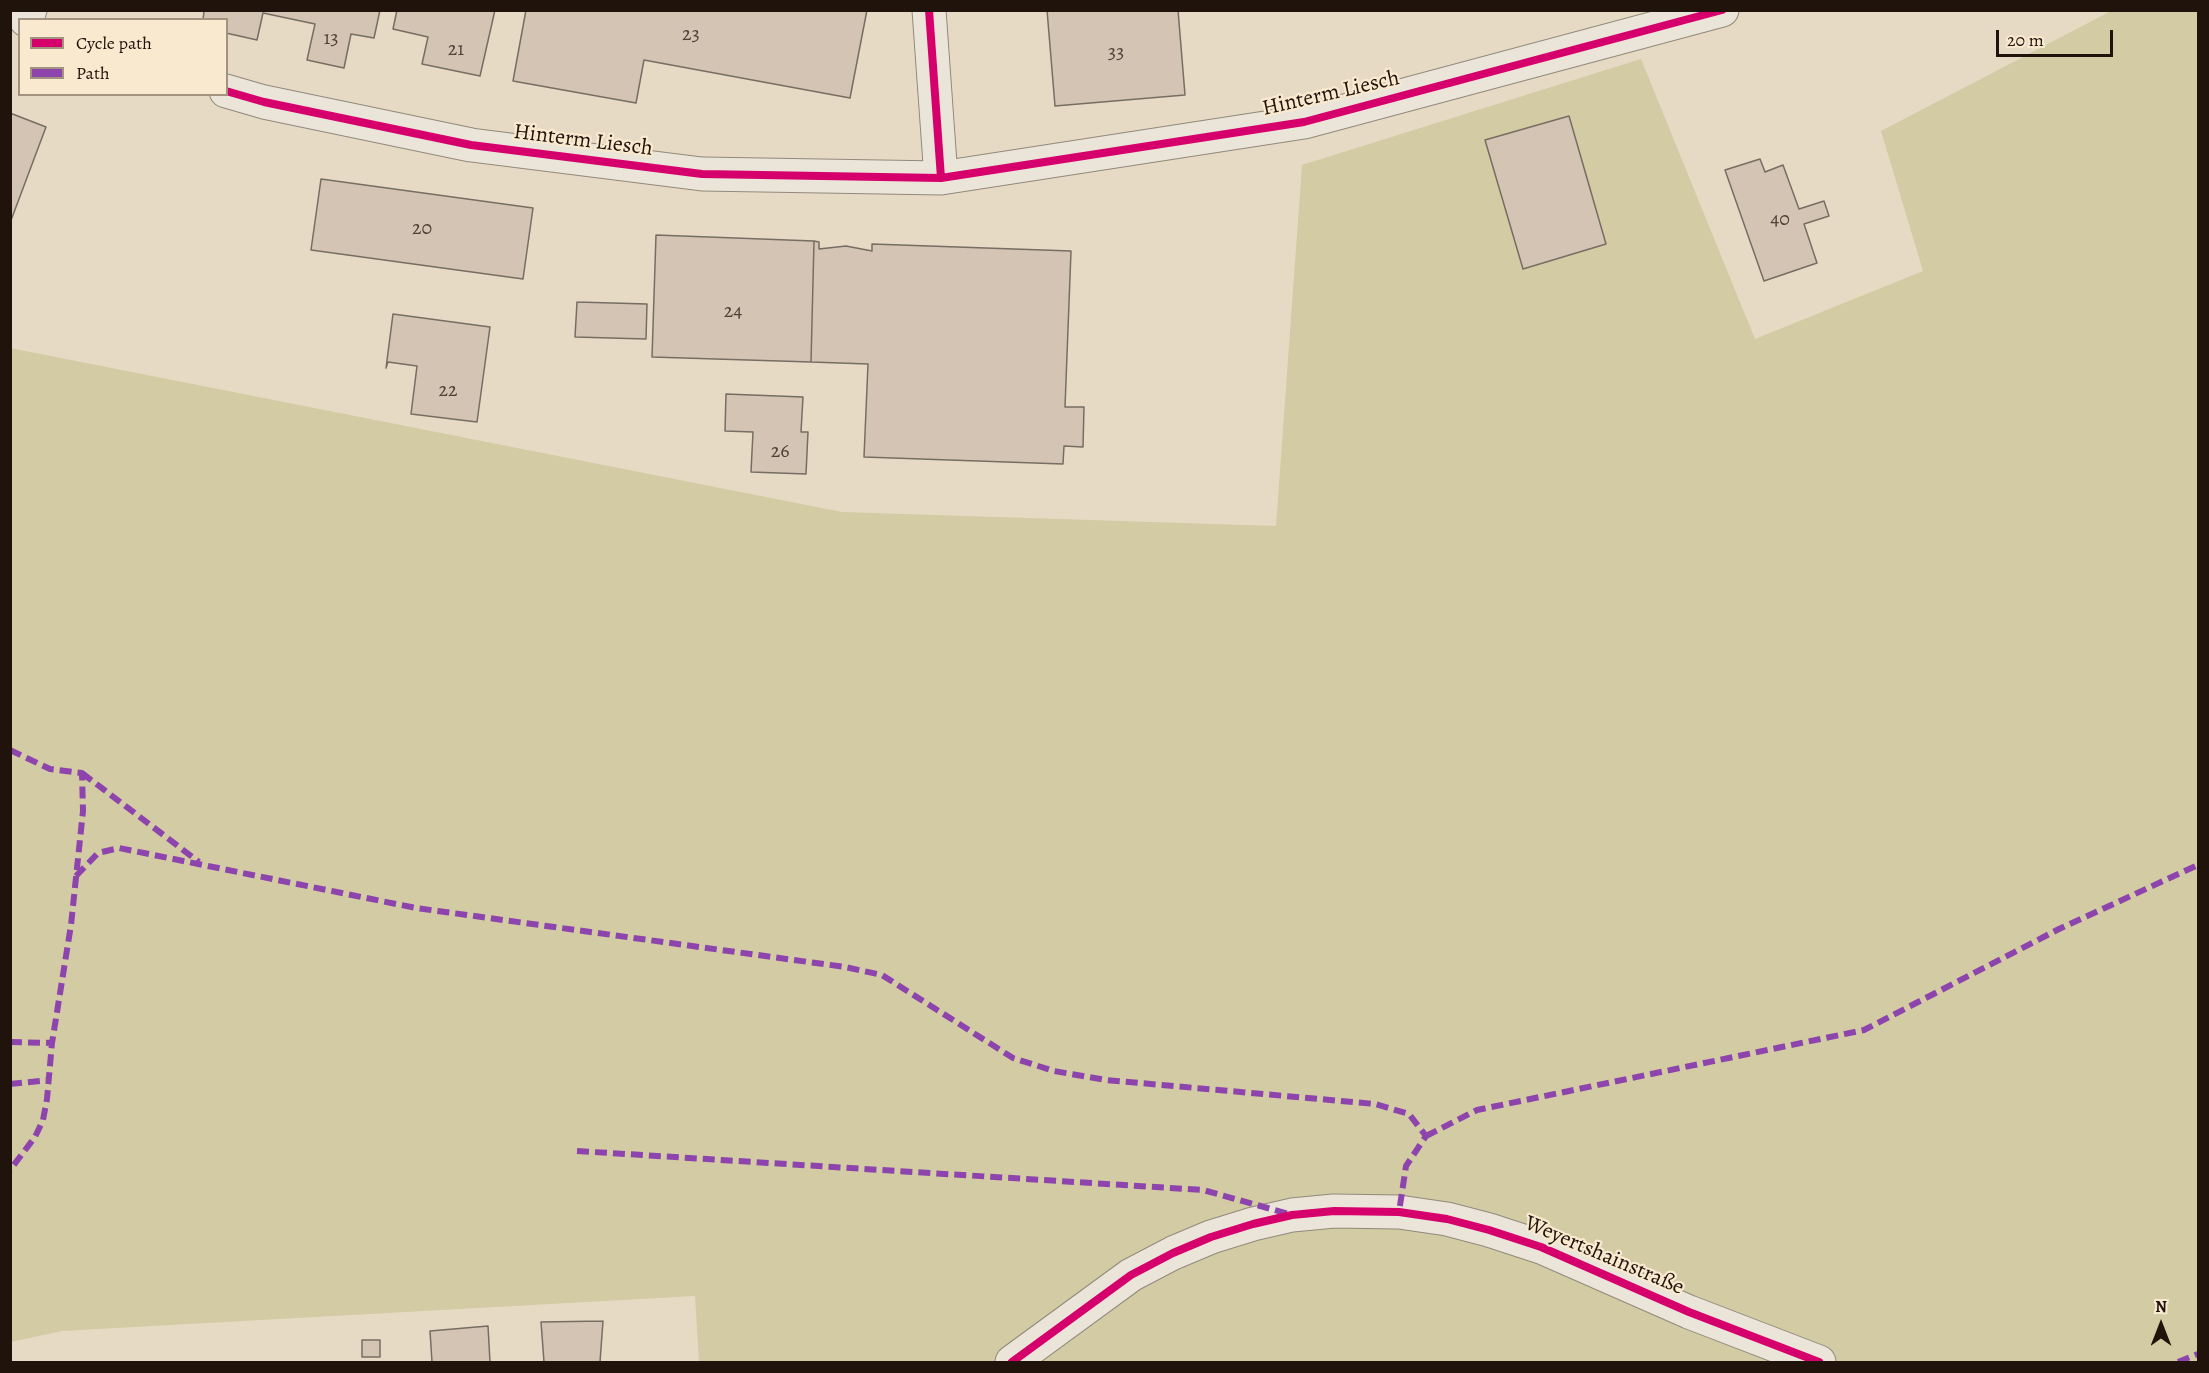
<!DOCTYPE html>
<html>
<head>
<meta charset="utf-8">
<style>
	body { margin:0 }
	#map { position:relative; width:2209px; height:1373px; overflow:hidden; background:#e7dac4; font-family:Alegreya,serif }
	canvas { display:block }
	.frame { position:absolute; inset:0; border:12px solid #20130b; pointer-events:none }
	.legend { position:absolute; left:18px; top:18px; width:210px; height:78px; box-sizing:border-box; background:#f9e9cf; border:2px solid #a29381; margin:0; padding:8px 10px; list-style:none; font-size:18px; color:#20130b }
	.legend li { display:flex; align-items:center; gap:12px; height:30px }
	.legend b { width:30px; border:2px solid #a29381 }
	.north { position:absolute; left:2131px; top:1295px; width:60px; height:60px; -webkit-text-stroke:4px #f9e9cf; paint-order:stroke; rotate:0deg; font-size:16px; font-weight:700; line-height:24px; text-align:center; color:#20130b }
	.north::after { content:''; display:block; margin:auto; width:21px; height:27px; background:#20130b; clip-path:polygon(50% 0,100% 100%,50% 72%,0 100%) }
	.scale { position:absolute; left:1996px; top:30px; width:117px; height:27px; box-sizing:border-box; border:3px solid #20130b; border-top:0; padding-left:8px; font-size:18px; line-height:21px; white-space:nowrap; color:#20130b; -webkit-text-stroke:4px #f9e9cf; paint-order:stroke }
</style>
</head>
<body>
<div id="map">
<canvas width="2209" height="1373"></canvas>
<div class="frame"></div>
<ul class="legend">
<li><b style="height:8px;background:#d6006c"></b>Cycle path</li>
<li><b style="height:8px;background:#8e44ad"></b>Path</li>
</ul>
<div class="north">N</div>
<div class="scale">20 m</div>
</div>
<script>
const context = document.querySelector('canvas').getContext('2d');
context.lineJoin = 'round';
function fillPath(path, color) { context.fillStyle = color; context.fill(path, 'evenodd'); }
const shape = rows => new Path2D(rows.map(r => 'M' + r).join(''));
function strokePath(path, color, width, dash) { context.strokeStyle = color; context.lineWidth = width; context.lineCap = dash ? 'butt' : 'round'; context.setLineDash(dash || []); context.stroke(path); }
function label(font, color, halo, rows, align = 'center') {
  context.font = font + ' Alegreya,serif'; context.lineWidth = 4.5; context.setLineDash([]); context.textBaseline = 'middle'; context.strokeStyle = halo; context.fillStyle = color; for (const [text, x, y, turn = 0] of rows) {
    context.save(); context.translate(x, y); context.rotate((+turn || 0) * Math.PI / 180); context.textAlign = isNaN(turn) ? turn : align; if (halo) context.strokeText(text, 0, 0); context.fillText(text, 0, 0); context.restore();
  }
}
const green = shape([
	[2111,11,2198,11,2198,1362,699,1362,695,1296,62,1331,11,1342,10,348,842,512,1276,526,1302,165,1641,59,1755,339,1923,271,1881,131]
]);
const building = shape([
	[200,10,380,10,374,38,351,34,344,68,307,60,315,24,263,13,257,40,226,33,226,20,203,20,204,11,200,10],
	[397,10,495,10,480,76,422,64,428,37,393,29,397,10],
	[526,10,867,10,850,98,644,60,636,103,513,81,526,10],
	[1047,10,1178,10,1185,95,1055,106,1047,10],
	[10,113,46,127,10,223,10,113],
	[1569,116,1606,244,1523,269,1485,140,1569,116],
	[1760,159,1765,172,1783,165,1799,209,1824,201,1829,216,1804,224,1817,263,1764,281,1725,170,1760,159],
	[321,179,533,208,523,279,311,250,321,179],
	[656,235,814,241,811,362,652,357,656,235],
	[814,241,819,242,819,249,846,246,872,251,872,244,1071,251,1065,407,1084,407,1083,447,1064,446,1063,464,864,457,868,364,811,362,814,241],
	[577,302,647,304,646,339,575,337,577,302],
	[393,314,490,327,477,422,411,414,417,366,388,362,386,368,393,314],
	[726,394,803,397,801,432,808,432,806,474,751,472,753,432,725,431,726,394],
	[603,1321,600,1362,544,1362,541,1322,603,1321],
	[488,1326,490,1362,432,1362,430,1331,488,1326],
	[362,1340,380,1340,380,1357,362,1357,362,1340]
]);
const minor = shape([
	[929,10,941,178],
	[26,20,30,10],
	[226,91,264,102,471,145,702,174,941,178,1304,122,1722,10],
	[1012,1362,1131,1275,1173,1253,1211,1237,1253,1224,1292,1215,1334,1211,1399,1212,1447,1219,1489,1230,1541,1247,1689,1312,1819,1362]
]);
const quiet = shape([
	[10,750,50,769,82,773,83,811,71,925,52,1043,47,1099,43,1120,35,1137,10,1170],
	[82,773,199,862],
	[76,876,98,853,119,848,416,908,845,967,882,975,1013,1058,1054,1071,1106,1080,1375,1104,1409,1114,1426,1136,1406,1166,1399,1212],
	[10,1042,52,1043],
	[10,1084,49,1080],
	[1426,1136,1477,1110,1864,1030,2059,929,2198,865],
	[577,1151,1203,1190,1289,1214],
	[2178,1362,2198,1354]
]);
const cycleway = shape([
	[929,10,941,178],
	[226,91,264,102,471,145,702,174,941,178,1304,122,1722,10],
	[1012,1362,1131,1275,1173,1253,1211,1237,1253,1224,1292,1215,1334,1211,1399,1212,1447,1219,1489,1230,1541,1247,1689,1312,1819,1362]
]);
const numberNames = [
	["23",691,35],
	["13",331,39],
	["21",456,50],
	["33",1116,53],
	["40",1780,220],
	["20",422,229],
	["24",733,312],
	["22",448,391],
	["26",780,452]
];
const streetNames = [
	["Hinterm Liesch",1331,94,-13],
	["Hinterm Liesch",583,141,7],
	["Weyertshainstraße",1604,1256,23]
];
fillPath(green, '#d3cba3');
fillPath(building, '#d4c4b4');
strokePath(building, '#766e62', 1.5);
strokePath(minor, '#92897b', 35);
strokePath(minor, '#eae4d9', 33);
strokePath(quiet, '#8e44ad', 6, [12, 6]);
strokePath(cycleway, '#d6006c', 8);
label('20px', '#4f4137', null, numberNames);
label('22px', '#20130b', '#f9e9cf', streetNames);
</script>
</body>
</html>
